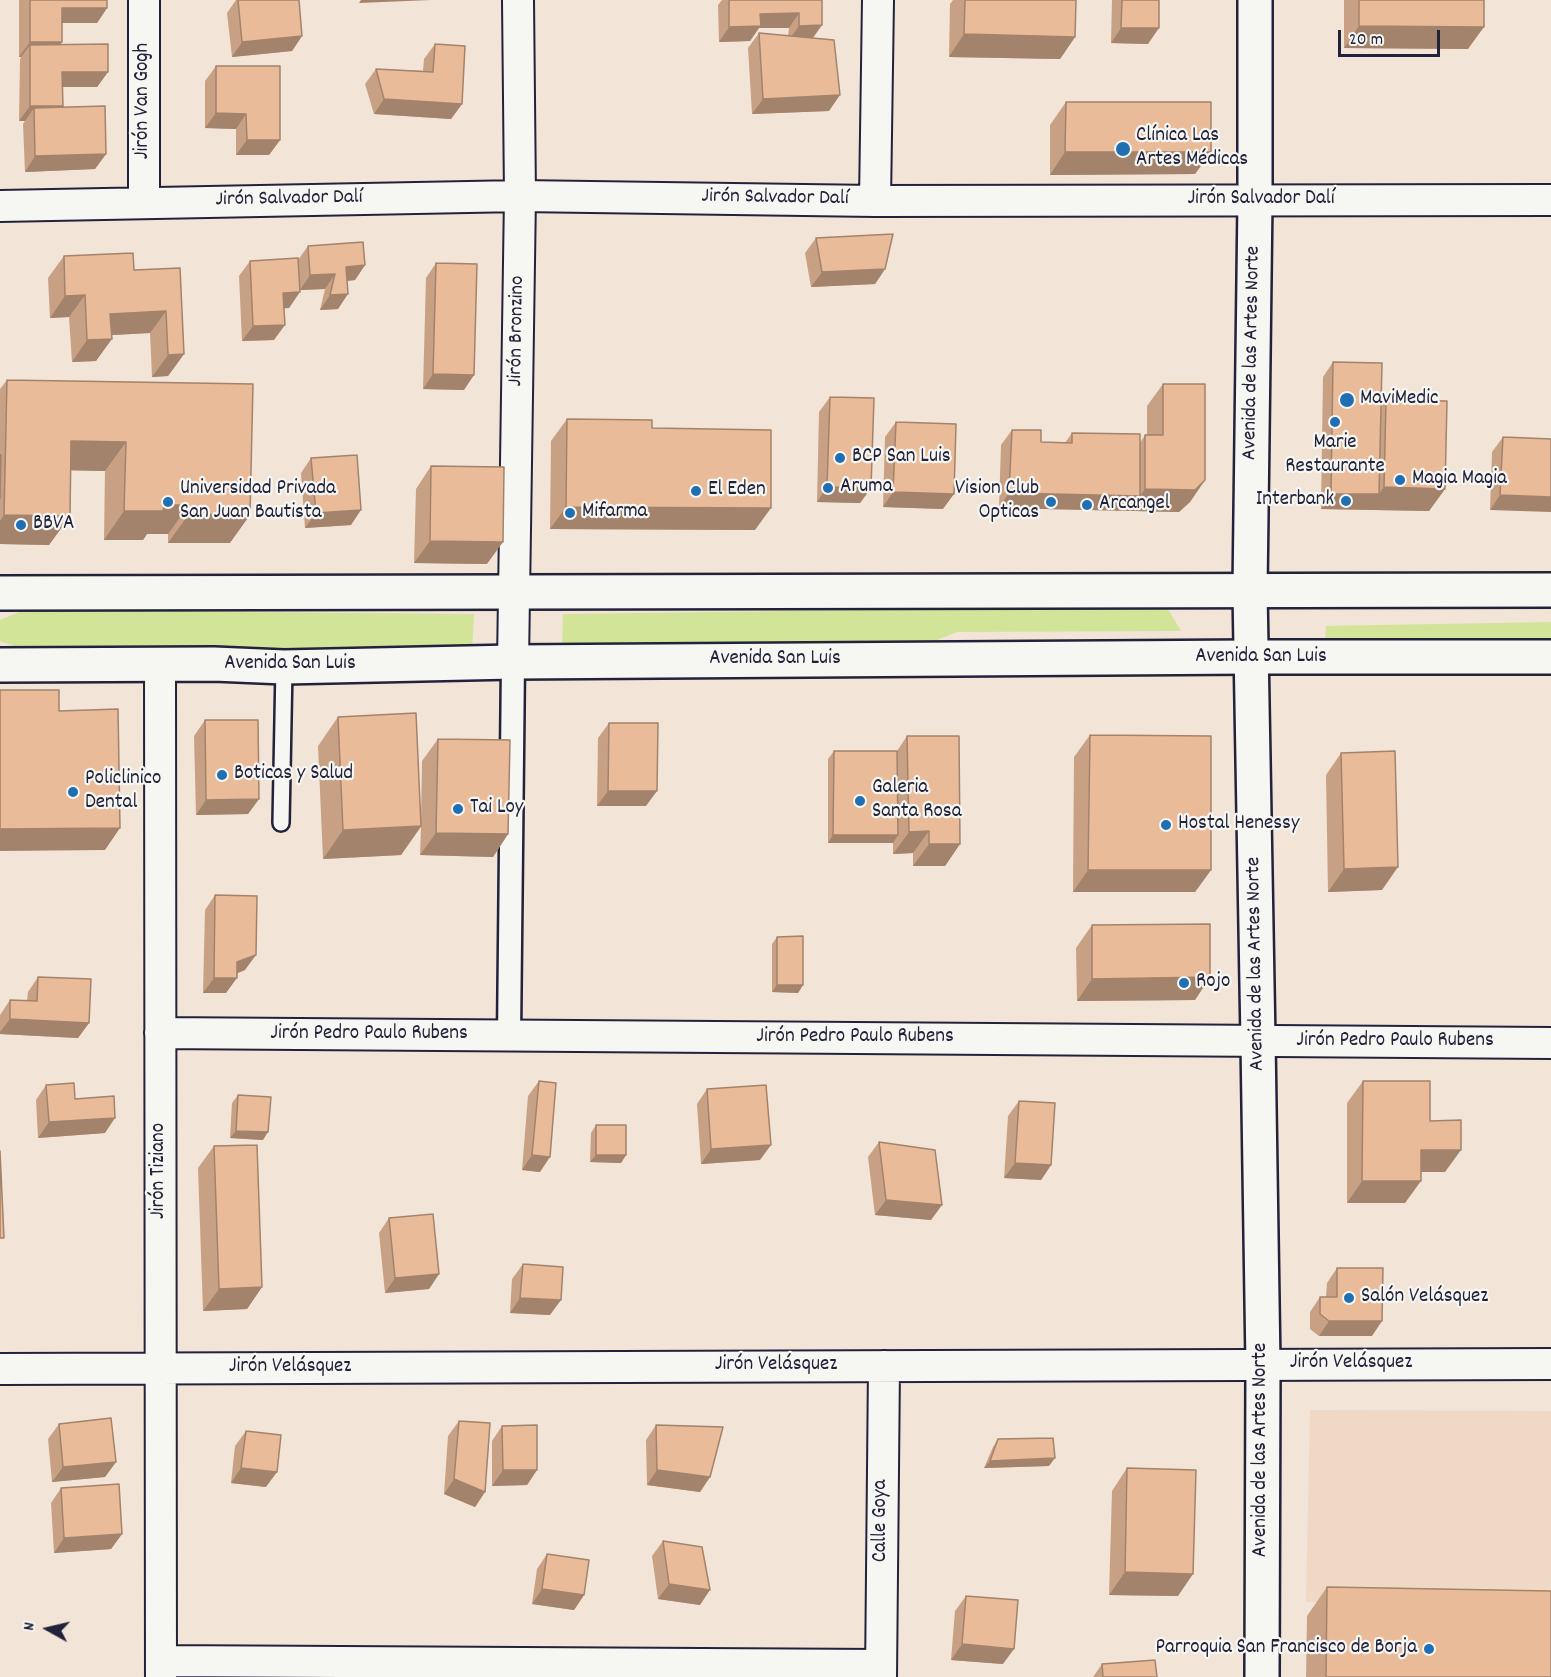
<!DOCTYPE html>
<html>
<head>
<meta charset="utf-8">
<style>
	body { margin:0 }
	#map { position:relative; width:1551px; height:1677px; overflow:hidden; background:#f2e4d7; font-family:Dekko,sans-serif }
	canvas { display:block }
	.north { position:absolute; left:18px; top:1599px; width:60px; height:60px; -webkit-text-stroke:4px #f6f6f2; paint-order:stroke; rotate:278deg; font-size:16px; font-weight:700; line-height:24px; text-align:center; color:#22223b }
	.north::after { content:''; display:block; margin:auto; width:21px; height:27px; background:#22223b; clip-path:polygon(50% 0,100% 100%,50% 72%,0 100%) }
	.scale { position:absolute; left:1338px; top:30px; width:102px; height:27px; box-sizing:border-box; border:3px solid #22223b; border-top:0; padding-left:8px; font-size:18px; line-height:21px; white-space:nowrap; color:#22223b; -webkit-text-stroke:4px #f6f6f2; paint-order:stroke }
</style>
</head>
<body>
<div id="map">
<canvas width="1551" height="1677"></canvas>
<div class="north">N</div>
<div class="scale">20 m</div>
</div>
<script>
const context = document.querySelector('canvas').getContext('2d');
context.lineJoin = 'round';
function fillPath(path, color) { context.fillStyle = color; context.fill(path, 'evenodd'); }
const shape = rows => new Path2D(rows.map(r => 'M' + r).join(''));
function strokePath(path, color, width, dash) { context.strokeStyle = color; context.lineWidth = width; context.lineCap = dash ? 'butt' : 'round'; context.setLineDash(dash || []); context.stroke(path); }
function label(font, color, halo, rows, align = 'center') {
  context.font = font + ' Dekko,sans-serif'; context.lineWidth = 4.5; context.setLineDash([]); context.textBaseline = 'middle'; context.strokeStyle = halo; context.fillStyle = color; for (const [text, x, y, turn = 0] of rows) {
    context.save(); context.translate(x, y); context.rotate((+turn || 0) * Math.PI / 180); context.textAlign = isNaN(turn) ? turn : align; if (halo) context.strokeText(text, 0, 0); context.fillText(text, 0, 0); context.restore();
  }
}
const built = shape([
	[1310,1410,1551,1411,1551,1602,1306,1602]
]);
const green = shape([
	[1166,606,1181,631,957,632,922,646,562,649,563,614],
	[24,610,474,614,472,650,22,649,0,641,0,620],
	[1551,622,1551,646,1325,646,1326,626]
]);
const service = shape([
	[281,823,284,667]
]);
const pedestrian = shape([
	[509,1036,513,662]
]);
const minor = shape([
	[144,0,144,202],
	[875,201,878,0],
	[0,206,520,196,875,201,1551,200],
	[513,662,520,196,518,0],
	[160,665,161,1677],
	[160,1033,1551,1043],
	[0,1369,1551,1364],
	[161,1661,881,1665],
	[881,1677,884,1366]
]);
const tertiary = shape([
	[1255,0,1255,200,1250,591,1258,1041,1263,1365,1262,1677]
]);
const secondary = shape([
	[0,593,1551,590],
	[0,665,214,664,284,667,513,662,1252,657,1551,657]
]);
const wall = shape([
	[19,0,107,0,107,8,97,23,62,23,62,42,61,44,108,72,97,87,62,87,63,106,61,108,106,154,95,169,25,172,23,124,25,121,19,121,20,60,21,57,19,57],
	[236,0,299,0,302,36,292,51,232,57,227,13],
	[722,0,822,0,822,25,813,38,829,111,752,114,748,48,759,33,788,36,789,28,759,28,750,41,719,42,718,5],
	[953,0,1076,0,1075,37,1060,59,949,57,950,4],
	[1112,0,1159,0,1148,44,1111,43],
	[1344,0,1484,0,1468,49,1344,48],
	[435,44,462,104,451,119,374,114,365,84,376,69,423,71,424,59],
	[216,66,280,140,269,155,236,155,236,129,205,128,205,81],
	[1066,102,1211,152,1195,174,1050,175,1050,125],
	[816,238,885,269,875,284,811,287,805,253],
	[308,246,365,265,355,280,347,281,338,309,320,310,325,289,300,290,289,308,284,308,274,340,242,341,239,276,250,261,298,260],
	[64,256,134,270,180,268,184,354,168,376,152,377,150,333,112,335,96,361,72,362,69,317,50,318,48,278],
	[436,263,464,390,423,389,426,278],
	[1333,362,1381,407,1386,400,1445,489,1429,511,1321,509,1323,377],
	[7,380,253,384,230,543,168,543,168,534,147,534,143,540,104,540,105,471,70,470,70,516,49,545,0,544,0,389],
	[1163,384,1205,480,1190,502,1179,512,999,508,1001,445,1012,430,1041,442,1065,443,1072,433,1140,443,1145,435,1147,435,1147,406],
	[830,397,871,488,860,503,817,502,819,412],
	[567,419,652,428,755,530,550,529,551,441],
	[896,422,943,509,883,507,885,437],
	[1503,437,1551,439,1490,510,1492,452],
	[311,458,351,525,305,528,301,473],
	[431,466,487,564,414,563,416,489],
	[338,717,421,817,422,761,438,739,508,834,493,857,420,855,421,827,401,855,323,859,318,746],
	[205,720,259,799,248,814,196,815,194,736],
	[609,723,646,806,597,806,598,738],
	[1090,735,1211,870,1195,892,1073,892,1074,757],
	[907,736,960,844,945,866,913,866,913,853,893,854,893,843,828,843,828,759,834,751,897,751],
	[1341,753,1382,890,1328,892,1326,775],
	[215,895,245,970,237,973,226,993,203,993,205,910],
	[1092,925,1210,977,1195,1000,1077,1001,1076,948],
	[777,937,803,985,798,993,772,992,772,944],
	[38,977,89,1023,78,1038,0,1034,0,1015,10,1000,27,1001,28,992],
	[539,1081,540,1172,522,1170,528,1096],
	[1363,1081,1430,1121,1445,1172,1421,1172,1405,1203,1347,1203,1347,1103],
	[46,1085,75,1099,105,1133,38,1138,36,1100],
	[707,1089,760,1160,701,1164,697,1104],
	[238,1095,263,1140,230,1138,232,1103],
	[1019,1101,1051,1165,1041,1180,1004,1178,1008,1116],
	[596,1125,626,1155,621,1163,590,1162,591,1133],
	[879,1142,931,1220,875,1215,868,1157],
	[214,1146,262,1287,247,1309,203,1311,198,1168],
	[389,1218,439,1274,429,1289,385,1293,379,1233],
	[523,1264,550,1315,510,1313,512,1279],
	[1337,1268,1372,1336,1319,1336,1310,1329,1310,1312,1320,1297,1326,1297,1327,1283],
	[459,1421,485,1492,475,1507,444,1494,448,1436],
	[59,1424,116,1462,105,1477,52,1482,48,1439],
	[656,1425,710,1477,700,1492,647,1485,646,1440],
	[502,1426,537,1470,527,1485,492,1486,492,1441],
	[246,1431,266,1487,231,1483,235,1446],
	[998,1439,1049,1466,984,1468,993,1447],
	[1127,1468,1178,1596,1109,1595,1112,1491],
	[61,1488,122,1534,111,1549,54,1553,51,1503],
	[663,1541,700,1605,658,1599,652,1556],
	[547,1554,584,1595,574,1610,532,1604,537,1569],
	[1327,1587,1551,1677,1306,1677,1307,1616],
	[966,1596,1003,1664,951,1660,955,1611],
	[1102,1664,1157,1677,1093,1677]
]);
const shadedWall = shape([
	[361,0,431,0,359,3],
	[62,8,107,8,97,23,51,23],
	[799,13,789,28,759,28,750,41,719,42,729,27,760,14],
	[822,25,811,40,788,41,799,26],
	[1359,26,1484,27,1468,49,1344,48],
	[1121,28,1159,28,1148,44,1111,43],
	[964,34,1075,37,1060,59,949,57],
	[302,36,292,51,232,57,242,42],
	[30,42,62,42,52,57,30,45,21,57,19,57],
	[62,72,108,72,97,87,52,87],
	[840,95,829,111,752,114,763,99],
	[384,99,462,104,451,119,374,114],
	[30,106,63,106,52,121,34,108,25,121,19,121],
	[216,113,246,114,236,129,205,128],
	[247,140,280,140,269,155,236,155],
	[1065,152,1211,152,1195,174,1050,175],
	[106,154,95,169,25,172,35,156],
	[365,265,355,280,336,282,346,267],
	[885,269,875,284,811,287,822,272],
	[335,274,325,289,300,290,310,275],
	[300,292,289,308,273,309,283,293],
	[348,294,338,309,320,310,330,295],
	[85,295,69,317,50,318,65,296],
	[166,311,150,333,95,336,110,314],
	[285,325,274,340,242,341,253,326],
	[112,339,96,361,72,362,87,340],
	[184,354,168,376,152,377,168,355],
	[433,374,474,375,464,390,423,389],
	[71,441,126,442,105,471,51,470],
	[1205,480,1190,502,1179,512,999,508,1009,493,1140,496,1145,489],
	[827,487,871,488,860,503,817,502],
	[1384,487,1445,489,1429,511,1321,509,1331,494,1379,494],
	[893,492,954,494,943,509,883,507],
	[1500,495,1551,497,1551,512,1490,510],
	[164,505,189,505,168,534,147,534,143,540,104,540,124,511],
	[566,507,771,508,755,530,550,529],
	[361,510,351,525,305,528,316,513],
	[189,514,250,515,230,543,168,543],
	[4,515,70,516,49,545,0,544,0,521],
	[430,541,503,542,487,564,414,563],
	[608,791,657,791,646,806,597,806],
	[259,799,248,814,196,815,206,800],
	[421,826,401,855,323,859,343,830],
	[120,828,105,850,0,851,0,829],
	[929,831,913,853,893,854,909,832],
	[436,833,508,834,493,857,420,855],
	[833,835,898,835,893,843,828,843],
	[929,844,960,844,945,866,913,866],
	[1398,867,1382,890,1328,892,1344,869],
	[1088,870,1211,870,1195,892,1073,892],
	[256,955,245,970,226,978,237,962],
	[1210,977,1195,1000,1077,1001,1092,979],
	[214,978,237,978,226,993,203,993],
	[777,985,803,985,798,993,772,992],
	[10,1019,89,1023,78,1038,0,1034,0,1032],
	[115,1118,105,1133,38,1138,49,1122],
	[236,1131,268,1132,263,1140,230,1138],
	[771,1145,760,1160,701,1164,711,1149],
	[1421,1150,1461,1150,1445,1172,1405,1172],
	[532,1155,550,1157,540,1172,522,1170],
	[596,1155,626,1155,621,1163,590,1162],
	[1015,1163,1051,1165,1041,1180,1004,1178],
	[1362,1181,1421,1181,1405,1203,1347,1203],
	[886,1200,942,1205,931,1220,875,1215],
	[439,1274,429,1289,385,1293,395,1278],
	[262,1287,247,1309,203,1311,219,1289],
	[520,1298,561,1300,550,1315,510,1313],
	[1329,1321,1382,1321,1372,1336,1319,1336],
	[1055,1458,1049,1466,984,1468,990,1461],
	[116,1462,105,1477,52,1482,63,1467],
	[241,1468,277,1472,266,1487,231,1483],
	[503,1470,537,1470,527,1485,492,1486],
	[657,1470,710,1477,700,1492,647,1485],
	[454,1479,485,1492,475,1507,444,1494],
	[122,1534,111,1549,54,1553,64,1538],
	[1125,1572,1193,1574,1178,1596,1109,1595],
	[669,1584,710,1590,700,1605,658,1599],
	[542,1589,584,1595,574,1610,532,1604],
	[962,1644,1014,1649,1003,1664,951,1660]
]);
const building = shape([
	[30,0,107,0,107,8,62,8,62,42,30,42,30,0],
	[238,0,299,0,302,36,242,42,238,0],
	[729,0,822,0,822,25,799,26,799,13,760,14,761,26,729,27,729,0],
	[965,0,1076,0,1075,37,964,34,965,0],
	[1122,0,1159,0,1159,28,1121,28,1122,0],
	[1359,0,1484,0,1484,27,1359,26,1359,0],
	[759,33,834,40,840,95,763,99,759,33],
	[108,44,108,72,62,72,63,106,30,106,30,45,108,44],
	[435,44,465,46,462,104,384,99,376,69,433,72,435,44],
	[216,66,280,66,280,140,247,140,246,114,216,113,216,66],
	[1066,102,1211,102,1211,152,1065,152,1066,102],
	[105,106,106,154,35,156,34,108,105,106],
	[893,234,885,269,822,272,816,238,893,234],
	[363,242,365,265,346,267,348,294,330,295,335,274,310,275,308,246,363,242],
	[133,253,134,270,180,268,184,354,168,355,166,311,110,314,112,339,87,340,85,295,65,296,64,256,133,253],
	[298,258,300,292,283,293,285,325,253,326,250,261,298,258],
	[436,263,477,264,474,375,433,374,436,263],
	[1333,362,1382,363,1379,494,1331,494,1333,362],
	[7,380,253,384,250,515,189,514,189,505,164,505,163,511,124,511,126,442,71,441,70,516,4,515,7,380],
	[1163,384,1205,384,1205,480,1195,490,1145,489,1145,435,1163,435,1163,384],
	[830,397,874,398,871,488,827,487,830,397],
	[1386,400,1447,401,1445,489,1384,487,1386,400],
	[567,419,652,420,652,428,771,430,771,508,566,507,567,419],
	[896,422,956,424,954,494,893,492,896,422],
	[1012,430,1041,430,1041,442,1072,443,1072,433,1140,434,1140,496,1009,493,1012,430],
	[1503,437,1551,439,1551,497,1500,495,1503,437],
	[0,455,1,455,0,498,0,455],
	[357,455,361,510,316,513,311,458,357,455],
	[431,466,504,467,503,542,430,541,431,466],
	[0,690,59,690,59,711,118,709,120,828,0,829,0,690],
	[416,713,421,826,343,830,338,717,416,713],
	[205,720,258,720,259,799,206,800,205,720],
	[609,723,658,723,657,791,608,791,609,723],
	[1090,735,1211,736,1211,870,1088,870,1090,735],
	[907,736,959,736,960,844,929,844,929,831,909,832,907,736],
	[438,739,510,740,508,834,436,833,438,739],
	[834,751,897,751,898,835,833,835,834,751],
	[1395,751,1398,867,1344,869,1341,753,1395,751],
	[215,895,257,896,256,955,237,962,237,978,214,978,215,895],
	[1210,924,1210,977,1092,979,1092,925,1210,924],
	[803,936,803,985,777,985,777,937,803,936],
	[38,977,91,979,89,1023,10,1019,10,1000,37,1001,38,977],
	[539,1081,556,1083,550,1157,532,1155,539,1081],
	[1363,1081,1430,1081,1430,1121,1461,1120,1461,1150,1421,1150,1421,1181,1362,1181,1363,1081],
	[74,1083,75,1099,114,1096,115,1118,49,1122,46,1085,74,1083],
	[766,1085,771,1145,711,1149,707,1089,766,1085],
	[238,1095,271,1097,268,1132,236,1131,238,1095],
	[1019,1101,1055,1103,1051,1165,1015,1163,1019,1101],
	[596,1125,626,1125,626,1155,596,1155,596,1125],
	[879,1142,935,1150,942,1205,886,1200,879,1142],
	[257,1145,262,1287,219,1289,214,1146,257,1145],
	[0,1151,4,1238,0,1238,0,1151],
	[433,1214,439,1274,395,1278,389,1218,433,1214],
	[523,1264,563,1267,561,1300,520,1298,523,1264],
	[1337,1268,1383,1268,1382,1321,1329,1321,1320,1314,1320,1297,1337,1297,1337,1268],
	[111,1418,116,1462,63,1467,59,1424,111,1418],
	[459,1421,490,1423,485,1492,454,1479,459,1421],
	[537,1425,537,1470,503,1470,502,1426,537,1425],
	[656,1425,723,1427,710,1477,657,1470,656,1425],
	[246,1431,281,1435,277,1472,241,1468,246,1431],
	[1053,1438,1055,1458,990,1461,998,1439,1053,1438],
	[1127,1468,1196,1470,1193,1574,1125,1572,1127,1468],
	[119,1484,122,1534,64,1538,61,1488,119,1484],
	[663,1541,702,1547,710,1590,669,1584,663,1541],
	[547,1554,589,1560,584,1595,542,1589,547,1554],
	[1327,1587,1551,1591,1551,1677,1326,1677,1327,1587],
	[966,1596,1018,1600,1014,1649,962,1644,966,1596],
	[1155,1660,1157,1677,1103,1677,1102,1664,1155,1660]
]);
const markers = [
	[1123,149,8,"#1f6fb2"],
	[1347,400,8,"#1f6fb2"],
	[1335,422,6,"#1f6fb2"],
	[840,458,6,"#1f6fb2"],
	[1400,480,6,"#1f6fb2"],
	[828,488,6,"#1f6fb2"],
	[696,491,6,"#1f6fb2"],
	[1346,501,6,"#1f6fb2"],
	[168,502,6,"#1f6fb2"],
	[1051,502,6,"#1f6fb2"],
	[1087,505,6,"#1f6fb2"],
	[570,513,6,"#1f6fb2"],
	[21,525,6,"#1f6fb2"],
	[222,775,6,"#1f6fb2"],
	[73,792,6,"#1f6fb2"],
	[860,801,6,"#1f6fb2"],
	[458,809,6,"#1f6fb2"],
	[1166,825,6,"#1f6fb2"],
	[1184,983,6,"#1f6fb2"],
	[1349,1298,6,"#1f6fb2"],
	[1429,1649,6,"#1f6fb2"]
];
const streetNames = [
	["Jirón Van Gogh",144,101,-90],
	["Jirón Salvador Dalí",775,199,1],
	["Jirón Salvador Dalí",289,200,-1],
	["Jirón Salvador Dalí",1261,200],
	["Jirón Bronzino",518,331,-89],
	["Avenida de las Artes Norte",1253,353,-89],
	["Avenida San Luis",1261,658],
	["Avenida San Luis",775,660],
	["Avenida San Luis",290,665],
	["Avenida de las Artes Norte",1257,964,-91],
	["Jirón Pedro Paulo Rubens",369,1035],
	["Jirón Pedro Paulo Rubens",855,1038],
	["Jirón Pedro Paulo Rubens",1395,1042],
	["Jirón Tiziano",160,1171,-90],
	["Jirón Velásquez",1351,1364],
	["Jirón Velásquez",776,1366],
	["Jirón Velásquez",290,1368],
	["Avenida de las Artes Norte",1262,1450,-90],
	["Calle Goya",882,1521,-90]
];
const poiNames = [
	["Clínica Las",1136,137],
	["Artes Médicas",1136,161],
	["MaviMedic",1360,400],
	["Marie",1335,444,"center"],
	["Restaurante",1335,468,"center"],
	["BCP San Luis",852,458],
	["Magia Magia",1412,480],
	["Aruma",840,488],
	["Universidad Privada",180,490],
	["San Juan Bautista",180,514],
	["Vision Club",1039,490,"right"],
	["Opticas",1039,514,"right"],
	["El Eden",708,491],
	["Interbank",1334,501,"right"],
	["Arcangel",1099,505],
	["Mifarma",582,513],
	["BBVA",33,525],
	["Boticas y Salud",234,775],
	["Policlinico",85,780],
	["Dental",85,804],
	["Galeria",872,789],
	["Santa Rosa",872,813],
	["Tai Loy",470,809],
	["Hostal Henessy",1178,825],
	["Rojo",1196,983],
	["Salón Velásquez",1361,1298],
	["Parroquia San Francisco de Borja",1417,1649,"right"]
];
fillPath(built, '#efd8c4');
fillPath(green, '#d2e498');
strokePath(service, '#22223b', 20);
strokePath(pedestrian, '#22223b', 27);
strokePath(minor, '#22223b', 34);
strokePath(tertiary, '#22223b', 38);
strokePath(secondary, '#22223b', 38);
strokePath(service, '#f6f6f2', 15);
strokePath(pedestrian, '#f6f6f2', 22);
strokePath(minor, '#f6f6f2', 30);
strokePath(tertiary, '#f6f6f2', 33);
strokePath(secondary, '#f6f6f2', 33);
fillPath(wall, '#c8a184');
fillPath(shadedWall, '#a3836b');
fillPath(building, '#e9bb99');
strokePath(building, '#a3836b', 1.5);
for (const [x, y, r, color] of markers) { const dot = new Path2D(); dot.arc(x, y, r, 0, 2 * Math.PI); context.fillStyle = color; context.fill(dot); strokePath(dot, '#f6f6f2', 2); }
label('21px', '#22223b', '#f6f6f2', streetNames);
label('21px', '#22223b', '#f6f6f2', poiNames, 'left');
</script>
</body>
</html>
